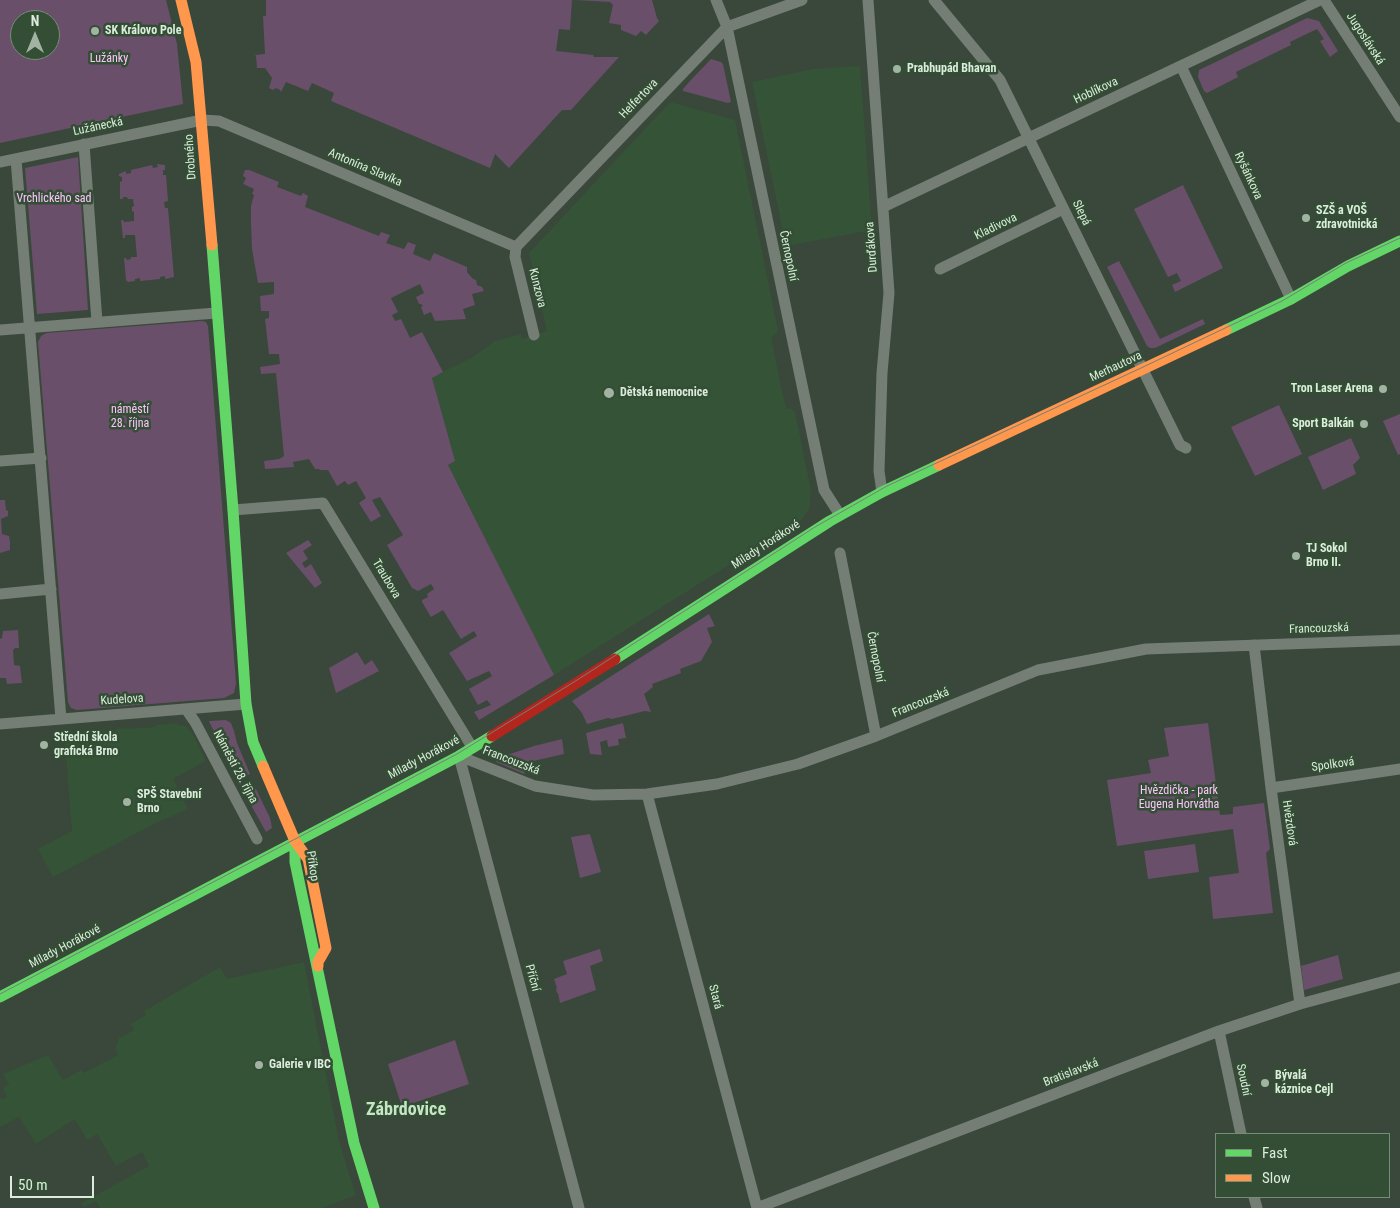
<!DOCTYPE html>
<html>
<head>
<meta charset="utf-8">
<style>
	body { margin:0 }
	#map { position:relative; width:1400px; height:1208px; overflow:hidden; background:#39483a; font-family:"Roboto Condensed",sans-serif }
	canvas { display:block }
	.legend { position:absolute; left:1215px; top:1133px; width:175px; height:65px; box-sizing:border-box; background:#334e34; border:1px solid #768d77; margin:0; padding:6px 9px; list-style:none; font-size:15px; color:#dbecdc }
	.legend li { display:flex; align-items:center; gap:10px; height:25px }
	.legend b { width:25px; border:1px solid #768d77 }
	.north { position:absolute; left:10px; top:10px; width:50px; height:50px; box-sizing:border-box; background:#334e34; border:1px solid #768d77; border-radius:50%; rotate:0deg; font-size:14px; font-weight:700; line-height:20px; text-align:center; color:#dbecdc }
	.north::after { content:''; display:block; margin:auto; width:18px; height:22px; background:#a2b3a3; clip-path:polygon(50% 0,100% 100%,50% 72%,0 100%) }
	.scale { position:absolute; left:10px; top:1176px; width:84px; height:22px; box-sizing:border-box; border:2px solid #dbecdc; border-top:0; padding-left:6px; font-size:15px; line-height:18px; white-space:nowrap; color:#dbecdc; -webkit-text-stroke:4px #334e34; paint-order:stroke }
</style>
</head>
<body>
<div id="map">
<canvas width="1400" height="1208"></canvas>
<ul class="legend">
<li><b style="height:6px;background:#63d668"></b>Fast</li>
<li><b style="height:6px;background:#ff974d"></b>Slow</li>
</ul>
<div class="north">N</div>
<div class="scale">50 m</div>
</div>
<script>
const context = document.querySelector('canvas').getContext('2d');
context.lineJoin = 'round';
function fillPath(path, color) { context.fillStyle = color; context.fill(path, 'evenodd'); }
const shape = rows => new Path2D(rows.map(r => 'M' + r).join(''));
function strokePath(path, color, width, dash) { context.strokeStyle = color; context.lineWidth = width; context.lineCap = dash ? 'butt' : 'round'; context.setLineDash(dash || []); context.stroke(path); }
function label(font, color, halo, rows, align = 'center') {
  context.font = font + ' "Roboto Condensed",sans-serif'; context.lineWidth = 5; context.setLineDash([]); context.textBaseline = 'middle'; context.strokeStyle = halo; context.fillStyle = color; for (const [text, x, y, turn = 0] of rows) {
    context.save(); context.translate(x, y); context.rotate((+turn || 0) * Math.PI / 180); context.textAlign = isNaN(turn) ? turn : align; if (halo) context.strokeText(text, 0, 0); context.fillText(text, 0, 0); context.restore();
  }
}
const built = shape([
	[860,66,872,230,786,246,752,82,813,69],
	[670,102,735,120,778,330,776,334,771,338,786,409,790,408,795,412,811,490,810,507,802,519,554,675,448,465,432,377,473,357,495,341,521,334,522,339,547,331,529,253],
	[177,723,177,725,186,726,190,731,191,731,206,761,173,779,188,809,154,824,53,877,38,849,72,831,64,733,86,731,87,733,117,730,117,729,126,728,126,729,156,727,156,725],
	[304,962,339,1141,356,1195,322,1208,100,1208,96,1201,84,1207,80,1204,149,1166,142,1152,116,1166,97,1134,87,1140,75,1119,36,1144,19,1117,0,1127,0,1096,1,1098,4,1099,7,1096,3,1088,9,1084,3,1074,48,1055,63,1080,81,1070,84,1073,118,1055,115,1050,119,1038,134,1030,131,1024,146,1015,144,1011,220,967,227,979]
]);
const green = shape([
	[0,0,166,0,177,44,183,104,0,143],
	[20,20,50,20,50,50,20,50],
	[266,0,572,0,570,30,559,29,556,51,593,55,594,57,619,57,571,110,574,110,562,110,509,168,495,154,490,168,331,101,334,93,312,83,308,91,286,82,281,92,280,90,276,88,273,90,269,88,272,78,265,68,257,68,256,56,255,55,265,54,263,16,266,16],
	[575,0,652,0,657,18,659,21,646,35,641,31,636,36,621,30,621,25,609,23,613,5,610,2],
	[1307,18,1319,21,1338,51,1330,57,1320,41,1324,39,1317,29,1290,42,1291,45,1236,72,1238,77,1207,93,1204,91,1198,77,1199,70],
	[711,59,721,62,723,64,731,102,728,103,683,91,683,89,690,81],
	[78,157,88,310,37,314,25,168],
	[157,164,165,165,165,170,163,170,163,175,166,175,168,201,164,202,165,208,168,208,174,277,165,279,165,276,160,277,160,279,140,281,140,278,135,279,135,281,128,282,126,280,124,258,126,258,127,260,131,259,131,257,137,257,135,235,125,235,125,238,123,238,121,220,123,220,124,222,134,221,134,212,132,211,132,207,134,206,133,199,128,199,127,197,123,197,123,199,120,199,120,182,122,181,122,177,119,176,119,174,126,171,126,174,131,173,131,170,152,165,153,168,158,167],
	[245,170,249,170,279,182,277,187,301,196,303,193,308,196,305,207,379,236,381,232,390,235,386,243,404,249,408,242,416,245,413,254,430,261,434,253,467,267,467,272,473,279,476,280,477,285,482,287,484,291,472,294,475,305,463,309,466,319,435,321,431,312,424,315,421,307,423,306,421,304,419,304,416,297,424,293,420,284,391,298,398,312,392,315,395,321,401,319,410,338,422,332,443,372,432,378,455,461,448,465,554,675,479,720,474,712,491,705,487,700,478,705,469,689,492,676,489,671,467,681,449,653,477,636,474,631,461,639,443,610,431,617,422,602,422,600,428,597,427,594,434,589,431,584,418,591,412,588,387,545,403,535,380,497,372,500,381,516,371,522,359,503,366,498,356,481,348,485,345,481,337,486,328,470,320,470,319,469,315,469,309,459,293,462,294,467,265,469,264,461,279,459,284,456,276,373,261,374,260,367,280,364,279,354,269,354,265,319,269,318,269,311,261,311,260,296,274,294,274,282,258,283,252,249,251,222,251,206,254,195,252,194,254,189,243,184,246,178,243,176],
	[1183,185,1223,268,1175,292,1172,285,1181,281,1177,273,1168,277,1134,209],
	[1119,261,1160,339,1203,319,1205,324,1155,348,1150,348,1147,346,1107,267],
	[202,321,206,322,208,326,236,683,234,693,224,698,77,710,71,708,68,702,38,342,41,336,46,333],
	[1279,405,1302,454,1255,476,1231,427],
	[1400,414,1400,454,1398,455,1383,421],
	[1351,438,1360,458,1353,465,1356,474,1323,490,1308,457],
	[0,500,5,500,6,510,8,511,8,516,1,519,2,534,9,536,10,542,10,550,0,553],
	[308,540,312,545,303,551,308,559,302,563,305,568,311,564,322,583,315,588,286,553],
	[709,614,715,626,707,628,712,642,701,661,680,669,681,673,652,684,653,687,644,694,651,712,645,711,612,719,608,718,587,724,582,713,572,701],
	[18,630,19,648,15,648,13,650,14,665,20,666,22,683,7,684,6,678,0,678,0,639,2,638,3,631],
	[357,652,365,665,372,660,379,671,336,693,329,668],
	[226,720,231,723,234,731,237,743,250,774,240,779,246,792,255,787,270,818,272,828,266,832,237,780,209,721],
	[623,723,626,738,618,739,619,745,608,747,607,740,600,742,602,755,590,754,586,733],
	[1208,723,1220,815,1233,814,1233,807,1264,803,1270,849,1266,853,1273,913,1213,919,1209,877,1239,873,1233,829,1117,846,1107,780,1151,773,1148,760,1169,756,1164,728],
	[562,739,564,754,529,762,524,774,496,762,495,759,534,746],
	[590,834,601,872,580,878,571,837],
	[1195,844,1199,872,1148,879,1144,851],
	[600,949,603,961,590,966,596,990,560,1003,558,993,557,993,556,989,557,988,554,979,567,974,563,961],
	[1338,955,1343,979,1304,990,1301,966],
	[455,1040,469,1084,402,1107,388,1064]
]);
const street = shape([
	[716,0,727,27,824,490,840,515],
	[868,0,889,293,882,373,879,471,882,492],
	[934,0,1000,80,1180,445,1186,448],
	[1324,0,1400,117],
	[1181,66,1291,299],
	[84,144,97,322],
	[16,159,61,719],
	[0,162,202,120,219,121,516,247],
	[883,207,1320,0],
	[516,247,727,27,802,0],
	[516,247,515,257,534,335],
	[940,269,1063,209],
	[0,330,216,313],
	[0,461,41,458],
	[233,510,323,503,472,747],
	[840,553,876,736],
	[0,594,51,589],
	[1254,645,1271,788,1300,1004],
	[186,709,195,722,257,839],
	[0,724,246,704],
	[459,756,535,786,593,795,647,794,717,784,798,764,876,736,1038,670,1146,649,1400,640],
	[459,756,579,1208],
	[1271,788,1400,769],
	[647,794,757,1208],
	[1219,1031,1241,1134],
	[1254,1197,1257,1208],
	[757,1208,1219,1031,1300,1004,1400,977]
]);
const fast = shape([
	[212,245,233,510,246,704,253,742,263,766],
	[1226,330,1291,299,1348,266,1400,241],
	[615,659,830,521,882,492,939,465],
	[295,841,295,862,354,1143,374,1208],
	[0,997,459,756,492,736]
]);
const slow = shape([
	[181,0,196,62,212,245],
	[939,465,1226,330],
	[263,766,295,841,308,859,326,948,318,962,318,966]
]);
const jam = shape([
	[492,736,615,659]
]);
const tram = shape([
	[1320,0,1400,122],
	[0,994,457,754,574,682,815,527,887,486,1141,368,1282,301,1346,263,1400,238]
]);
const markers = [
	[95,31,5,"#a2b3a3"],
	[897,69,5,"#a2b3a3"],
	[1306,218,5,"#a2b3a3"],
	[1383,389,5,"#a2b3a3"],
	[609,393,6,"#a2b3a3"],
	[1364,424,5,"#a2b3a3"],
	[1296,556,5,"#a2b3a3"],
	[44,745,5,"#a2b3a3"],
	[127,802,5,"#a2b3a3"],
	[259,1065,5,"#a2b3a3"],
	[1265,1083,5,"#a2b3a3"]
];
const poiNames = [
	["SK Královo Pole",105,31],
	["Prabhupád Bhavan",907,69],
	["SZŠ a VOŠ",1316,211],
	["zdravotnická",1316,225],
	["Tron Laser Arena",1373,389,"right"],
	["Dětská nemocnice",620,393],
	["Sport Balkán",1354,424,"right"],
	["TJ Sokol",1306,549],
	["Brno II.",1306,563],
	["Střední škola",54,738],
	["grafická Brno",54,752],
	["SPŠ Stavební",137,795],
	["Brno",137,809],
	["Galerie v IBC",269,1065],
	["Bývalá",1275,1076],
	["káznice Cejl",1275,1090]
];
const streetNames = [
	["Jugoslávská",1365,39,57],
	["Hoblíkova",1096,91,-25],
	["Helfertova",639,99,-46],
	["Lužánecká",98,127,-12],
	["Drobného",191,157,-94],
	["Antonína Slavíka",365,168,23],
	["Ryšánkova",1248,176,65],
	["Slepá",1081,213,64],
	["Kladivova",996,227,-26],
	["Durďákova",872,247,-94],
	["Černopolní",788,256,78],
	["Kunzova",537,288,76],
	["Merhautova",1116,367,-25],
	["Milady Horákové",766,545,-33],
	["Traubova",386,579,59],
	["Francouzská",1319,629,-2],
	["Černopolní",875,657,79],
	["Kudelova",122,700,-4],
	["Francouzská",921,703,-22],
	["Milady Horákové",424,758,-28],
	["Francouzská",511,761,21],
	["Spolková",1333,765,-8],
	["Náměstí 28. října",235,767,62],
	["Hvězdová",1289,823,82],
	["Příkop",312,866,81],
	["Milady Horákové",65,947,-28],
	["Příční",532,978,75],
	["Stará",715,997,75],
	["Bratislavská",1071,1073,-21],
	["Soudní",1243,1080,78]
];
const parkNames = [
	["Lužánky",109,59],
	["Vrchlického sad",54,199],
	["náměstí",130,410],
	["28. října",130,424],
	["Hvězdička - park",1179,791],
	["Eugena Horvátha",1179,805]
];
const districtNames = [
	["Zábrdovice",406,1110]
];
fillPath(built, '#355337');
fillPath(green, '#694f6a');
strokePath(street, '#747e74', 11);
strokePath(fast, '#63d668', 11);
strokePath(slow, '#ff974d', 11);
strokePath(jam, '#b3261e', 11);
strokePath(tram, '#757f76', 1);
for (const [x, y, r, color] of markers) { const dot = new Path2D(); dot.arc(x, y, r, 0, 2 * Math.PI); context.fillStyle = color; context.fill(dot); strokePath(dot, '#334e34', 2); }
label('bold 12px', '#dbecdc', '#334e34', poiNames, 'left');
label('12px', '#dbecdc', '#334e34', streetNames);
label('12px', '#fdc4fe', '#334e34', parkNames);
label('bold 18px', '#c5e5c6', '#334e34', districtNames);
</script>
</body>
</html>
